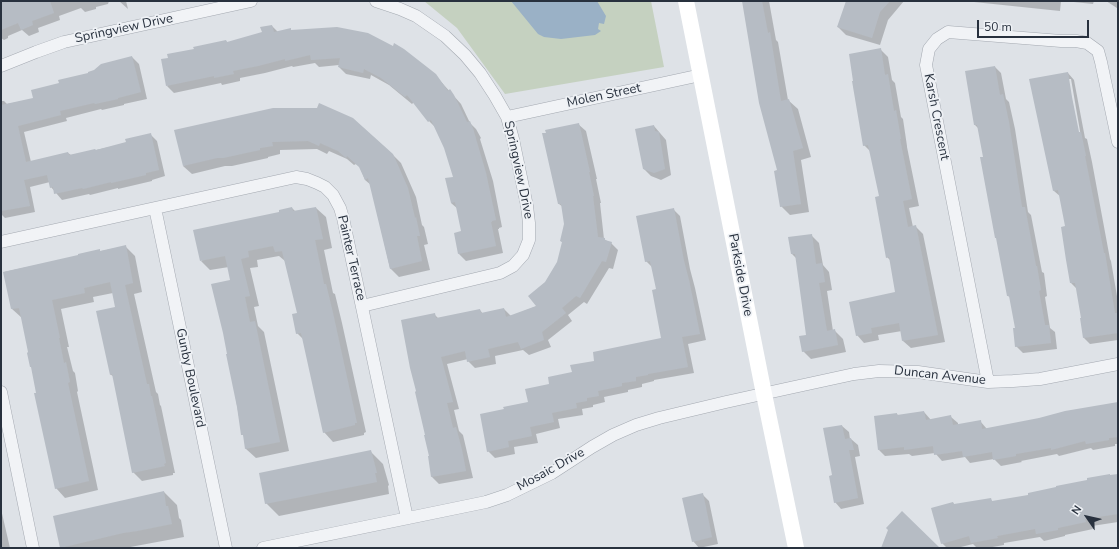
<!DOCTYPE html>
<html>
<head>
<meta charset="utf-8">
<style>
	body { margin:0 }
	#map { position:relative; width:1119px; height:549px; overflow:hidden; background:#dee2e7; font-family:"Nunito Sans",sans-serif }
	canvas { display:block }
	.frame { position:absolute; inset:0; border:2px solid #28313e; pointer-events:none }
	.north { position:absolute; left:1067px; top:497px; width:40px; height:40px; -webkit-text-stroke:3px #eef1f5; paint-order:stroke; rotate:304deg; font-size:11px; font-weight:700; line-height:16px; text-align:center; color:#28313e }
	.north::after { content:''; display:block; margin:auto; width:14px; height:18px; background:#28313e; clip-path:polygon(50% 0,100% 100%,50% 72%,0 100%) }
	.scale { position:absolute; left:977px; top:20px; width:112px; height:18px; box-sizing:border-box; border:2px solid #28313e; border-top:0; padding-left:5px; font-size:12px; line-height:14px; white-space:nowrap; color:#28313e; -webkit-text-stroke:3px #eef1f5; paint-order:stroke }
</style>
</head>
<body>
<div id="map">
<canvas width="1119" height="549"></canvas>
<div class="frame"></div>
<div class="north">N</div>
<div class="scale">50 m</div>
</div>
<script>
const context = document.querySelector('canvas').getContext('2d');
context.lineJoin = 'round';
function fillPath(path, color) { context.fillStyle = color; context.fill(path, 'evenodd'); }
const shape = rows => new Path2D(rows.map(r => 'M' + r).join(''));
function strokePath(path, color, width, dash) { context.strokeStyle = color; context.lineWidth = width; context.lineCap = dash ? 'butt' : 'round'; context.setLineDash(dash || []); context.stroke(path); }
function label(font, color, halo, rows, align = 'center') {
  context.font = font + ' "Nunito Sans",sans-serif'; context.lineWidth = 3.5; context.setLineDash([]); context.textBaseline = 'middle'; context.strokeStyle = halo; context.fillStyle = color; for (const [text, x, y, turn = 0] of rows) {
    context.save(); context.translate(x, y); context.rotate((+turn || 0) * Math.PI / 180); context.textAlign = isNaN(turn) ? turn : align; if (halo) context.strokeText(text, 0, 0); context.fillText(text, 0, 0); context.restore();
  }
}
const green = shape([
	[424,1,651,1,664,67,505,94,457,28]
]);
const water = shape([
	[511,1,597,1,606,16,604,24,599,23,598,29,601,31,595,35,561,39,544,37,538,34]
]);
const shadow = shape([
	[1,1,109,1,108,4,96,7,96,9,85,12,81,8,59,16,60,20,38,28,39,32,29,36,22,30,8,36,8,38,4,40,1,38],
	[119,1,126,1,128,9],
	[743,1,769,1,776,40,778,42,788,100,798,109,811,157,801,160,809,212,790,215,781,206,778,171],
	[847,1,904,1,888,20,880,45,846,35,838,27],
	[973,1,1061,1,1060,11,974,2],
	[1064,1,1094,1,1093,4],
	[1106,1,1118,1,1118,10,1117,8],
	[272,26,278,32,292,31,435,75,461,104,470,123,476,129,481,138,480,139,493,181,502,227,499,228,499,229,498,229,503,253,466,261,459,254,462,232,458,209,451,203,454,178,445,148,436,128,429,121,414,102,412,104,389,85,371,75,370,79,346,74,339,67,339,65,319,67,315,63,293,67,292,66,265,73,240,78,240,81,222,85,221,83,174,93,167,86,195,50,226,41,228,43,263,33],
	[880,49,888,57,892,80,895,83,901,117,903,119,907,146,907,147,919,206,909,208,913,227,915,226,923,234,945,342,911,348,903,341,902,331,878,335,879,340,864,343,857,335,897,293,891,261,887,257,880,197,870,151,864,145],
	[132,57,139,64,147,99,124,104,124,105,102,110,101,109,66,118,67,121,24,132,31,162,68,153,71,155,96,150,127,143,150,134,157,141,165,176,152,180,152,181,118,189,118,188,90,195,89,194,62,200,51,187,50,182,30,187,35,212,5,218,1,214,1,101,4,101,7,104,34,99,89,74],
	[995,67,1001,73,1006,99,1009,102,1015,129,1028,212,1031,215,1042,272,1044,273,1047,296,1045,297,1050,328,1055,332,1057,349,1023,353,1016,346,1016,329,1011,298,1008,296,979,129,975,125],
	[1068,73,1074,80,1085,138,1087,139,1092,162,1110,259,1111,261,1118,302,1118,340,1090,344,1084,338,1082,319,1077,289,1071,283,1067,227,1061,197,1054,191],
	[1068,79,1071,79,1081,137,1079,137],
	[274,110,392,154,401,163,416,197,422,225,424,227,428,244,424,245,430,270,399,277,390,268,371,185,365,180,360,167,356,164,354,165,347,159,329,151,327,154,317,149,280,150,280,154,268,157,268,158,232,166,225,166,192,174,183,166],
	[578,124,586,131,597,179,596,179,601,203,600,203,604,239,607,241,611,243,618,250,613,269,609,268,587,304,584,302,568,315,572,321,548,340,551,347,529,355,523,350,495,356,496,364,475,368,468,361,468,359,447,364,459,409,454,410,459,431,463,435,473,478,439,484,432,477,427,435,434,314,439,319,480,310,483,314,504,309,511,316,537,306,546,283,558,263,563,243,561,241,565,225,563,207,559,204],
	[654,126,666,140,671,175,661,180,651,176,644,169],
	[292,208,296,212,316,208,326,217,332,248,324,250,333,293,335,294,342,323,366,432,364,433,364,435,333,442,324,432,304,340,297,333,298,314,285,261,279,256,257,260,258,267,250,268,259,306,254,307,258,326,264,332,289,451,256,458,246,449,244,436,242,434,228,354,231,280,229,267,210,270,201,261,281,212],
	[673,209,680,216,690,269,695,288,706,340,688,344,694,373,654,380,654,381,642,384,642,387,628,390,628,392,604,397,605,402,593,405,593,407,582,409,583,415,558,419,560,428,536,434,538,443,514,447,515,454,495,458,488,451,505,410,529,403,550,384,596,361,663,339,657,290,653,268,646,261],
	[811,235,819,243,823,265,829,272,832,290,827,291,833,331,835,331,843,339,846,352,811,359,803,351,807,336,797,259,792,254],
	[125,246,135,256,142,292,134,294,156,392,158,394,160,405,161,406,175,473,173,473,173,475,142,481,133,472,114,377,110,374,116,307,113,293,93,297,94,302,61,309,69,347,67,347,73,371,75,373,78,391,77,392,98,490,65,498,56,488,22,318,12,309,4,272],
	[1118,403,1118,444,1115,444,1115,446,1093,450,1091,448,1059,456,1057,454,1021,461,1022,462,1001,466,994,459,970,463,965,457,942,461,935,453,912,456,909,454,885,456,879,450,897,414,899,416,924,412,931,420,951,417,958,423,958,425,980,421,987,429],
	[842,426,849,432,850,439,851,439,858,445,860,456,855,457,864,504,841,509,835,502,833,476],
	[370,451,383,464,389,485,388,486,389,494,279,516,266,503],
	[1118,475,1118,522,1092,526,1093,529,1065,535,1065,536,1044,541,1040,537,1004,543,1004,545,987,548,977,548,973,544,957,548,947,548,942,543,953,503,955,505,991,500,993,502,1029,496],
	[164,492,177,505,179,518,181,520,184,537,125,548,61,547],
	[703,495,709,501,718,544,699,548,693,541],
	[1,509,10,548,1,548]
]);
const building = shape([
	[1,1,50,1,54,13,32,21,33,25,21,30,18,23,1,30],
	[742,1,762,1,768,33,770,32,781,101,789,99,803,148,793,151,801,204,780,207,774,171,777,170,759,103],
	[846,1,890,1,880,12,872,38,837,27],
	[272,25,274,32,291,28,291,30,337,27,368,33,393,46,394,43,404,49,436,74,448,91,450,89,454,95,467,122,470,121,474,131,474,132,486,173,496,220,492,221,492,222,491,222,496,246,458,254,454,233,461,231,455,202,451,203,445,178,453,177,444,148,431,120,428,122,407,95,405,97,381,78,364,69,363,73,338,67,340,58,311,60,310,55,285,61,285,59,258,66,233,71,234,74,214,78,214,76,166,86,161,59,168,58,167,54,194,49,193,47,226,40,227,42,262,32,260,27],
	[881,48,885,75,888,74,894,111,896,110,901,139,900,139,912,199,903,201,908,227,916,225,938,335,902,341,899,323,871,328,872,333,856,336,849,302,895,292,889,257,886,258,875,197,879,196,868,145,863,146,852,81,853,81,849,54],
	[132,56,141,92,118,98,118,99,95,104,94,103,60,111,61,115,18,126,26,162,68,152,69,155,95,149,96,150,126,142,125,139,151,133,159,170,146,173,146,175,111,183,111,182,83,189,82,188,54,194,53,187,50,188,47,175,24,180,30,206,1,211,1,105,33,98,31,90,59,83,58,80,88,73,88,72,94,70,101,64],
	[995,66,1000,95,1003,94,1009,122,1022,207,1025,207,1036,266,1037,266,1041,290,1039,291,1045,325,1049,325,1051,343,1015,347,1013,328,1015,328,1009,296,1007,296,996,238,995,238,980,157,983,157,977,125,974,125,965,71],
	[1068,72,1072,97,1079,132,1081,132,1086,156,1085,156,1104,253,1105,253,1115,313,1117,313,1118,323,1118,333,1083,338,1080,318,1081,318,1075,283,1070,283,1066,260,1061,227,1065,226,1058,190,1053,191,1029,79],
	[319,103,353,118,393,154,408,188,415,218,416,217,420,236,417,236,422,261,390,269,368,178,365,180,359,167,347,156,346,158,338,151,320,143,319,146,308,141,272,142,273,146,260,148,260,150,223,158,217,158,183,166,174,130,273,108,317,108],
	[579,123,590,172,589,172,594,196,593,196,598,237,605,238,605,240,612,242,606,262,602,261,580,298,576,296,562,308,566,313,542,332,544,340,521,349,518,342,488,349,490,357,467,362,465,351,441,357,453,402,447,403,453,428,456,427,462,450,466,471,431,477,428,456,429,456,424,435,425,435,415,392,416,391,410,368,401,320,435,313,436,318,480,309,481,313,504,308,506,317,536,306,528,296,545,282,557,262,562,242,560,241,564,224,561,204,558,204,542,133,546,133,545,130],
	[654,125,655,131,659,132,665,169,654,173,643,169,635,129],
	[292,207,293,211,316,207,323,239,315,240,324,284,326,284,333,313,357,423,355,423,355,425,323,433,301,333,296,334,292,314,297,313,282,251,275,252,273,246,248,251,249,257,241,259,250,296,245,297,250,322,255,321,280,442,245,449,243,435,241,435,237,407,226,354,227,354,223,333,211,284,230,280,225,256,200,261,193,230,279,212,279,210],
	[674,208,684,261,689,280,700,334,682,337,688,367,648,374,648,375,636,377,636,381,622,383,622,386,598,391,599,396,587,398,587,401,576,403,577,408,552,413,554,422,530,427,532,436,508,441,509,447,487,452,480,414,504,409,503,407,528,402,525,389,549,384,548,377,572,372,570,365,594,361,593,352,661,338,652,290,656,289,650,261,645,262,636,216],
	[812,234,816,264,822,263,825,282,819,283,827,331,835,329,838,345,802,352,799,336,806,335,795,254,791,254,788,237],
	[126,245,133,283,125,285,147,384,149,384,151,396,152,396,166,463,164,464,165,466,132,473,112,374,110,375,96,311,115,307,110,282,84,288,85,293,52,300,60,338,59,338,64,363,66,362,70,382,68,383,89,481,55,489,34,393,36,393,31,367,30,367,27,353,28,352,19,308,11,309,3,272,78,255,78,254,100,249,100,251],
	[1118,402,1118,437,1109,438,1109,440,1086,444,1085,441,1051,450,1051,448,1016,454,1016,456,993,460,992,452,963,457,962,451,934,455,933,446,904,450,904,447,878,450,874,416,897,413,897,415,924,411,926,420,951,415,953,425,981,420,982,429,1039,418,1065,411],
	[842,425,845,439,851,438,854,450,849,450,858,498,834,503,829,476,832,475,823,428],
	[371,450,377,473,375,473,377,482,265,504,259,473],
	[1110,474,1110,475,1118,474,1118,514,1085,519,1086,522,1058,528,1058,530,1036,534,1035,529,997,536,998,538,971,543,969,536,941,544,931,508,953,502,954,504,991,498,992,501,1028,495,1028,493,1056,487,1056,486,1087,480,1087,478],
	[164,491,166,506,168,506,172,524,137,531,123,533,60,548,53,516],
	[703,493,712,537,692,542,682,498],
	[902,511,940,548,881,548,888,530,886,528]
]);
const street = shape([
	[1,66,36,52,64,42,251,1],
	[507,117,701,75],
	[155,208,226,548],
	[1,242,296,177,307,179,317,183,325,187,333,195,340,208,343,218,407,518],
	[362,306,500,273,513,266,523,255,529,240,529,223,527,206,513,139,507,117,495,96,480,73,465,55,445,36,416,16,400,9,376,1],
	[988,382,926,65,929,49,937,39,948,32,1061,41,1076,41,1087,43,1098,51,1101,62,1118,142],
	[1,392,33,548],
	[263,548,486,502,507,495,552,473,592,447,613,435,636,425,659,418,726,402,785,389,854,374,879,371,918,372,988,382,1013,381,1040,379,1118,364]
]);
const secondary = shape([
	[686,1,764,394,796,548]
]);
const streetNames = [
	["Springview Drive",124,29,-12],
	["Molen Street",604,96,-12],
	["Karsh Crescent",936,117,79],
	["Springview Drive",518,170,78],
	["Painter Terrace",351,258,77],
	["Parkside Drive",740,275,79],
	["Duncan Avenue",940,376,6],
	["Gunby Boulevard",190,378,78],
	["Mosaic Drive",551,470,-29]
];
fillPath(green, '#c5d1c0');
fillPath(water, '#9ab1c6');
fillPath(shadow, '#0003');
fillPath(building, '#b6bcc4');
strokePath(street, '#a4a9b1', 13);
strokePath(street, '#f1f3f6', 12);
strokePath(secondary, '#fff', 16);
label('13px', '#28313e', '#eef1f5', streetNames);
</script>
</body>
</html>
